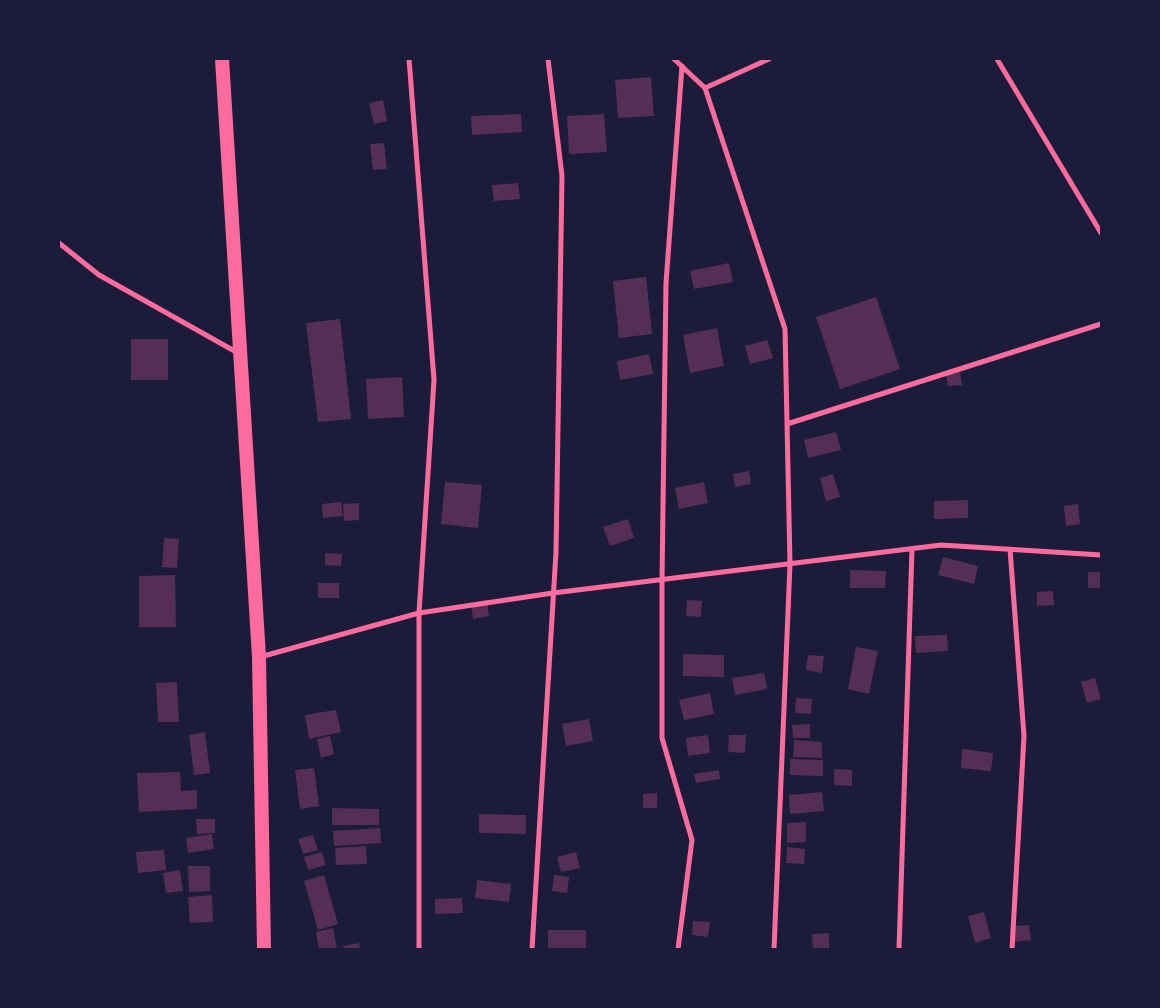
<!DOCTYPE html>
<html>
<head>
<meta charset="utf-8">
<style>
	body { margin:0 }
	#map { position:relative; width:1160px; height:1008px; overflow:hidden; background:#1b1b3a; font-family:"Space Grotesk",sans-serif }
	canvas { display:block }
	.frame { position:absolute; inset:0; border:60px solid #1b1b3a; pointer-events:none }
</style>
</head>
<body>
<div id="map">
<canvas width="1160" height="1008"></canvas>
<div class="frame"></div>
</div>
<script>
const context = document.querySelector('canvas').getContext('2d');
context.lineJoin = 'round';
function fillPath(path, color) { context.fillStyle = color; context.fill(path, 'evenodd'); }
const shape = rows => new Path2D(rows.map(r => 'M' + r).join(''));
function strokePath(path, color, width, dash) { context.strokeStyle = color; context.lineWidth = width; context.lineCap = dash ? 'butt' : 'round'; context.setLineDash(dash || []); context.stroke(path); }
const building = shape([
	[651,77,654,116,618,118,615,80],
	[383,100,387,121,374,124,369,103],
	[521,114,522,132,472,135,471,116],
	[604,114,607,152,569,154,567,116],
	[384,143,387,169,373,170,370,144],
	[518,183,520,199,494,201,492,185],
	[729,263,733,282,694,289,690,271],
	[646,277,652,334,619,338,613,281],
	[876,297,900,369,840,389,816,317],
	[340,319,351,419,318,422,306,323],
	[717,328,724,366,690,373,683,335],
	[131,339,168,339,168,380,131,380],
	[767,340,773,358,750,364,745,346],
	[649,354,653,374,620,380,617,361],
	[960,370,962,385,948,386,945,372],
	[402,377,404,417,368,419,366,379],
	[836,432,841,450,808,458,804,440],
	[749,471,751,484,735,487,733,474],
	[833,474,840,497,826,501,820,478],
	[445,482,482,485,478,528,441,524],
	[704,482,708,503,679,509,675,488],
	[968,500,968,518,934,519,934,501],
	[341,502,343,516,323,518,322,504],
	[359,503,359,520,344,521,343,504],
	[1078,504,1080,524,1066,526,1064,506],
	[628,519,634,538,610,546,603,527],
	[164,538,179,539,177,568,162,567],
	[325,553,342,554,341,566,325,565],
	[943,557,978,566,974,584,938,575],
	[850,570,886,571,885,588,850,588],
	[1088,572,1101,572,1101,588,1088,588],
	[175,575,176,627,139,627,139,576],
	[318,583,339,583,339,598,318,598],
	[1053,591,1054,605,1037,606,1037,592],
	[487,600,489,616,473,619,471,603],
	[687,600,702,601,701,617,686,616],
	[947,635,948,651,916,653,915,636],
	[856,647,878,651,869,694,848,689],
	[683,654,724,655,724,677,683,676],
	[808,655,824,656,822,673,806,670],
	[764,673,767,689,735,695,732,678],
	[1095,678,1101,699,1087,703,1081,682],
	[177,682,179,722,158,722,156,683],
	[710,693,714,714,684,720,679,700],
	[796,698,812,699,811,714,795,713],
	[336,710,341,732,309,739,305,715],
	[589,719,593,741,566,746,562,724],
	[810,724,810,738,793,738,792,725],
	[205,732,210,773,194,775,189,735],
	[708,735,710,753,688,756,686,738],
	[729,735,746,735,745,753,728,752],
	[330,736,334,754,321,758,317,739],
	[794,740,822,742,822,758,793,757],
	[962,749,993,753,991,771,961,768],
	[790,759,823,760,823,776,790,775],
	[314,768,319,806,300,809,295,770],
	[834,769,852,770,852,786,834,785],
	[719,770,720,779,696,783,694,774],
	[180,772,181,791,197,790,197,809,139,812,137,773],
	[822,792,824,811,790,814,789,795],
	[657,793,657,808,643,808,643,794],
	[332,808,379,809,379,825,332,825],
	[479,814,526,815,526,834,479,833],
	[196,819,215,819,215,833,197,834],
	[806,822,806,842,787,843,787,823],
	[380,828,381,843,334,846,333,831],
	[212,834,214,849,188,853,186,838],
	[313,835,318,850,303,854,298,839],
	[366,846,367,864,336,865,335,848],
	[787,847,805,849,804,864,786,863],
	[164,850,166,870,138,873,136,852],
	[322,852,326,865,308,870,304,857],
	[576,852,580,868,561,872,557,857],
	[188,866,210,866,210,891,189,892],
	[180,870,183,891,166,893,163,873],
	[324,875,338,924,318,930,304,881],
	[554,875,569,877,567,893,552,891],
	[477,880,511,884,509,902,475,898],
	[212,895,213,922,190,923,188,897],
	[462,898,463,913,435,914,435,899],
	[984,912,991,938,975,943,968,916],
	[693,921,710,922,708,937,692,935],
	[1029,925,1031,940,1014,942,1013,926],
	[333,928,337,949,319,949,316,932],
	[548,930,586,930,586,948,548,948],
	[829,933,829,949,813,949,812,934],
	[359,943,360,949,344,949,343,946]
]);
const minor = shape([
	[409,59,434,380,419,613,419,949],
	[674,59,705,88,785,329,790,564,774,949],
	[997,59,1101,233],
	[705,88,769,59],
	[59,243,99,275,238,353],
	[787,424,1101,324],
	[1010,549,1024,736,1012,949],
	[260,657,419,613,553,593,941,545,1101,555],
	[532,949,556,552,562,176,548,59],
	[678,949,692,840,662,738,662,580,666,283,682,66],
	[899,949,912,549]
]);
const trunk = shape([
	[222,59,259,657,264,949]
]);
fillPath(building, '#542f53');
strokePath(minor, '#ff6b9d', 5);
strokePath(trunk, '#ff6b9d', 14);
</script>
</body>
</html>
